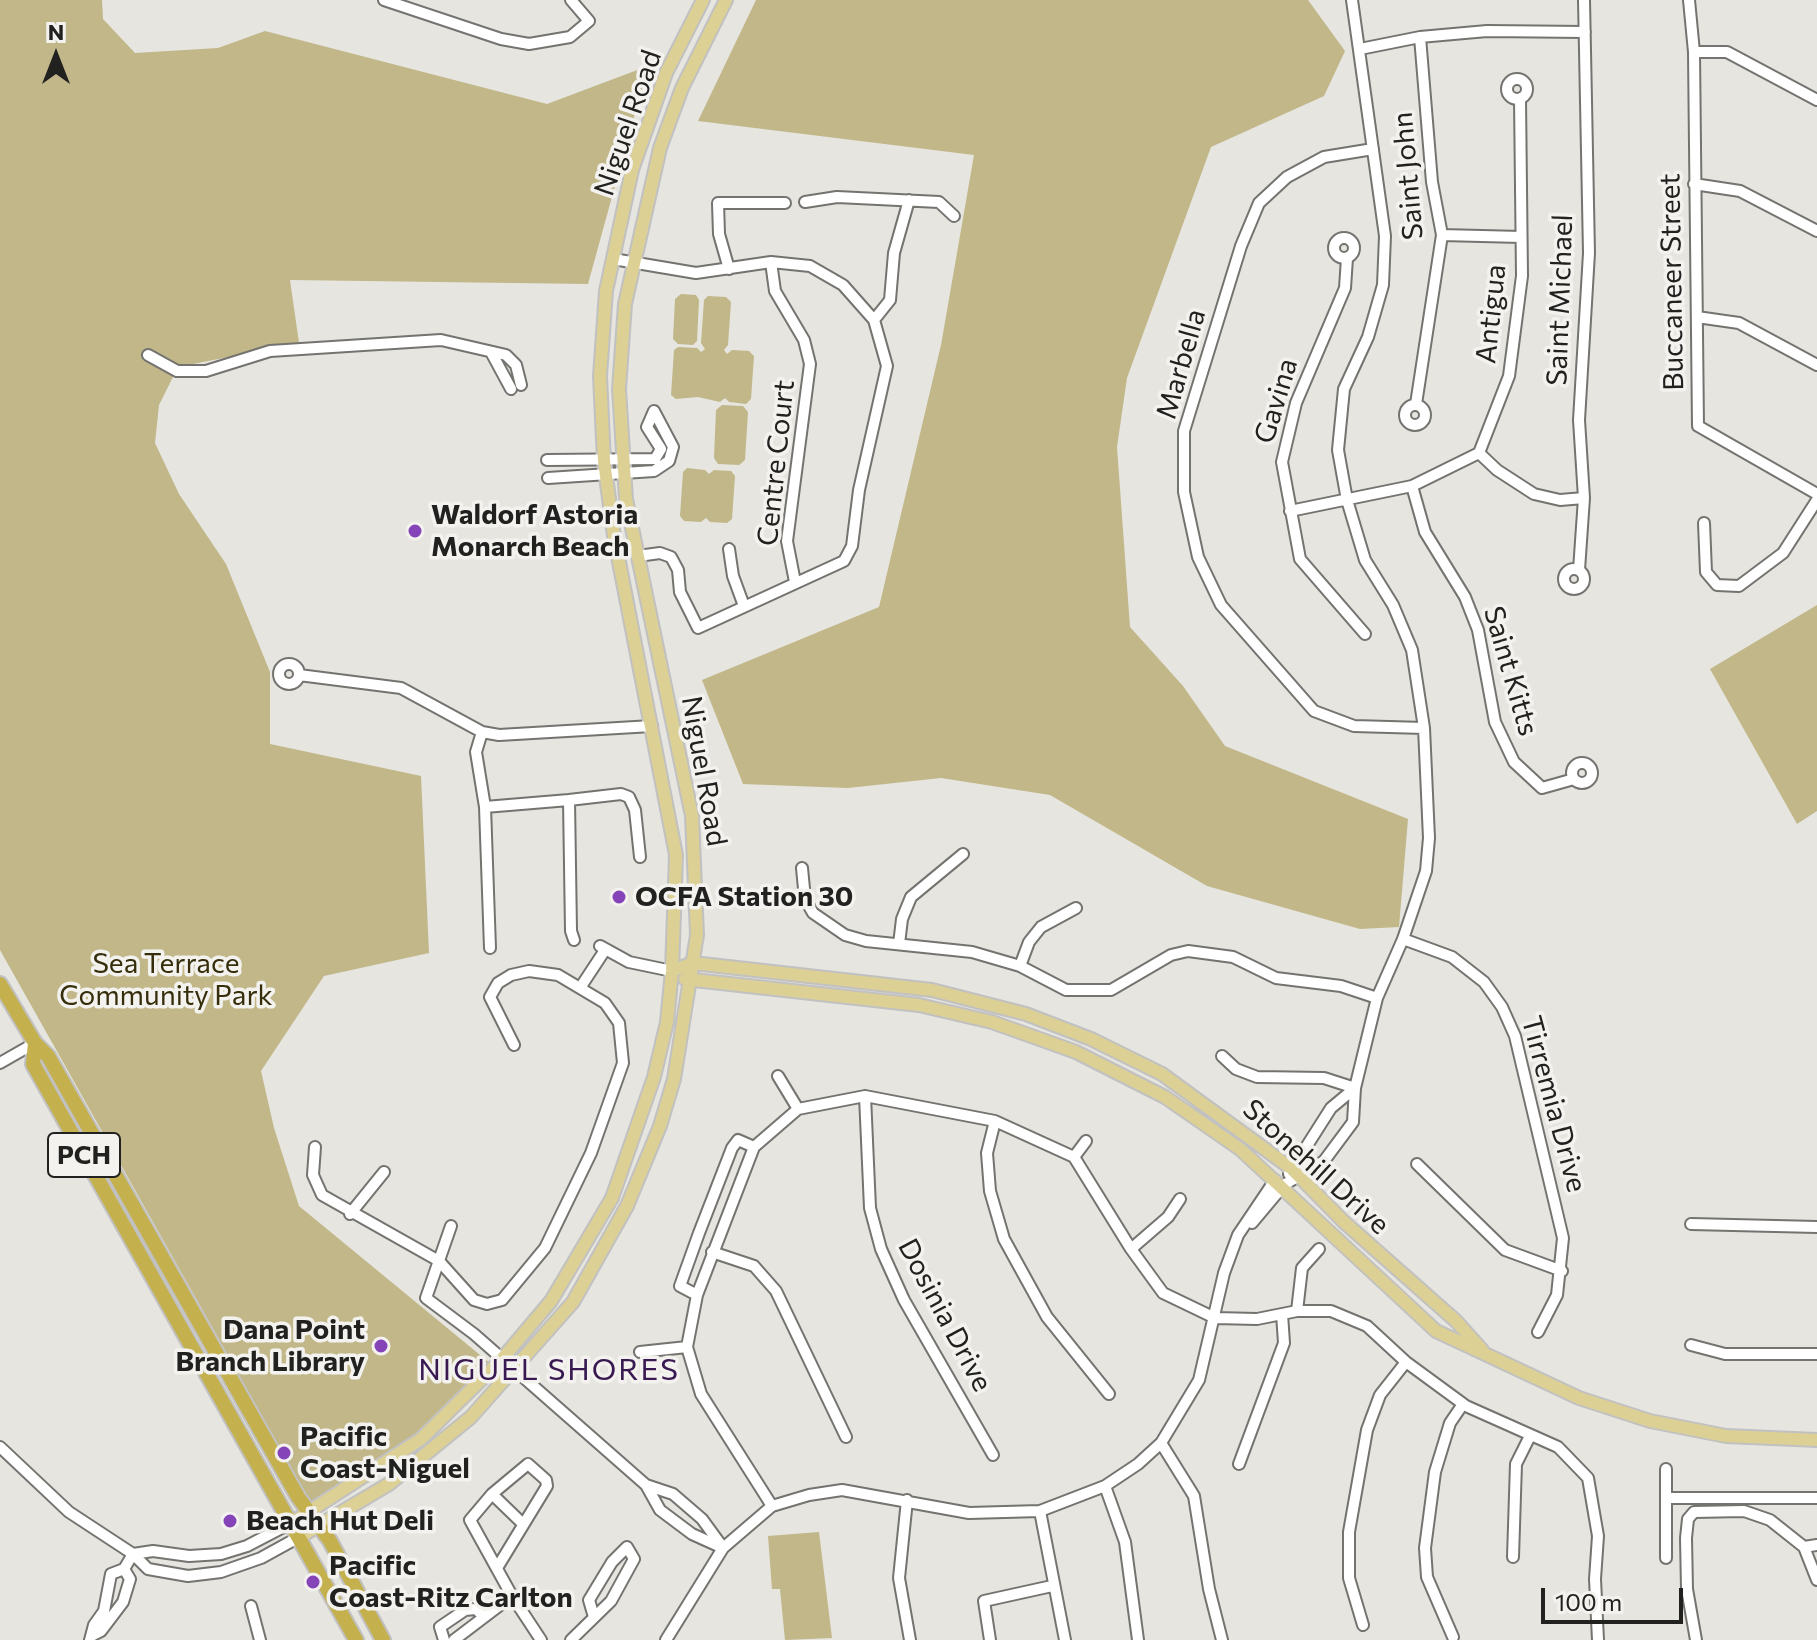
<!DOCTYPE html>
<html>
<head>
<meta charset="utf-8">
<style>
	body { margin:0 }
	#map { position:relative; width:1817px; height:1640px; overflow:hidden; background:#e6e5e0; font-family:Commissioner,sans-serif }
	canvas { display:block }
	.north { position:absolute; left:16px; top:16px; width:80px; height:80px; -webkit-text-stroke:6px #f3f2ee; paint-order:stroke; rotate:0deg; font-size:22px; font-weight:700; line-height:32px; text-align:center; color:#212120 }
	.north::after { content:''; display:block; margin:auto; width:28px; height:36px; background:#212120; clip-path:polygon(50% 0,100% 100%,50% 72%,0 100%) }
	.scale { position:absolute; left:1541px; top:1588px; width:142px; height:36px; box-sizing:border-box; border:4px solid #212120; border-top:0; padding-left:10px; font-size:24px; line-height:28px; white-space:nowrap; color:#212120; -webkit-text-stroke:6px #f3f2ee; paint-order:stroke }
</style>
</head>
<body>
<div id="map">
<canvas width="1817" height="1640"></canvas>
<div class="north">N</div>
<div class="scale">100 m</div>
</div>
<script>
const context = document.querySelector('canvas').getContext('2d');
context.lineJoin = 'round';
function fillPath(path, color) { context.fillStyle = color; context.fill(path, 'evenodd'); }
const shape = rows => new Path2D(rows.map(r => 'M' + r).join(''));
function strokePath(path, color, width, dash) { context.strokeStyle = color; context.lineWidth = width; context.lineCap = dash ? 'butt' : 'round'; context.setLineDash(dash || []); context.stroke(path); }
function label(font, color, halo, rows, align = 'center') {
  context.font = font + ' Commissioner,sans-serif'; context.lineWidth = 7; context.setLineDash([]); context.textBaseline = 'middle'; context.strokeStyle = halo; context.fillStyle = color; for (const [text, x, y, turn = 0] of rows) {
    context.save(); context.translate(x, y); context.rotate((+turn || 0) * Math.PI / 180); context.textAlign = isNaN(turn) ? turn : align; if (halo) context.strokeText(text, 0, 0); context.fillText(text, 0, 0); context.restore();
  }
}
const green = shape([
	[0,0,102,0,103,19,135,53,218,48,265,31,547,104,648,66,588,284,290,280,299,343,178,367,159,405,155,443,179,494,226,564,270,672,270,744,421,776,429,953,324,976,261,1071,274,1128,299,1206,491,1364,435,1421,311,1503,0,950],
	[756,0,1308,0,1345,51,1324,96,1211,147,1127,378,1117,447,1130,627,1183,686,1225,746,1408,819,1399,927,1360,929,1207,886,1050,795,941,778,848,788,743,784,702,680,879,607,941,345,974,155,698,121],
	[681,294,696,295,699,300,697,341,693,345,678,344,673,339,675,299],
	[708,296,726,297,731,302,728,345,724,350,727,354,732,350,749,351,754,356,751,399,746,404,729,402,725,398,720,402,698,397,676,399,671,395,674,350,678,347,697,348,701,352,705,349,701,343,704,300],
	[722,405,743,406,748,412,745,460,739,465,718,464,714,458,716,410],
	[687,468,705,470,709,474,714,470,731,471,735,476,732,519,727,523,710,522,706,518,701,522,684,521,680,516,683,472],
	[1817,605,1817,811,1797,824,1710,669],
	[819,1532,832,1638,785,1640,780,1589,772,1589,768,1536]
]);
const minor = shape([
	[384,0,501,39,529,44,570,37,589,21,571,0],
	[1689,0,1694,52,1698,426,1817,494],
	[1360,49,1420,37,1487,31,1585,32],
	[1694,52,1727,52,1817,100],
	'1507 89a10 10 0 1 1 20 0a10 10 0 1 1-20 0Z',
	[1373,149,1324,157,1287,177,1259,203,1241,246,1184,431,1184,492,1198,557,1221,605,1314,711,1354,726,1424,728],
	[1694,184,1740,191,1817,231],
	[805,202,837,197,939,202,954,216],
	[1442,235,1521,237],
	'1334 248a10 10 0 1 1 20 0a10 10 0 1 1-20 0Z',
	[1347,258,1345,288,1296,403,1282,462,1300,559,1365,634],
	[613,259,696,273,771,262,810,266,843,285,874,320,887,366,859,490,852,546,844,561,698,628,680,592,678,570,671,557,660,553,638,556],
	[771,262,775,291,804,340,810,364,787,541,795,582],
	[729,269,719,234,718,203,785,203],
	[1697,317,1739,323,1817,365],
	[874,320,890,300,894,253,909,200],
	[491,352,511,389],
	[148,355,177,371,206,371,270,351,441,340,506,355,516,365,521,385],
	[1416,404,1442,235,1432,182,1420,37],
	'1405 415a10 10 0 1 1 20 0a10 10 0 1 1-20 0Z',
	[1479,453,1497,470,1534,494,1560,500,1584,498],
	[547,460,655,459,661,449,647,427,654,411,673,447,669,461,654,471,548,478],
	[1412,486,1425,532,1465,597,1478,630,1495,722,1514,762,1542,788,1574,779],
	[1290,511,1412,486,1479,453,1509,376,1522,276,1520,99],
	[1704,523,1706,572,1717,585,1739,586,1783,553,1817,500],
	[729,549,733,576,744,606],
	'1564 579a10 10 0 1 1 20 0a10 10 0 1 1-20 0Z',
	[1579,570,1584,498,1579,420,1589,253,1584,0],
	'279 674a10 10 0 1 1 20 0a10 10 0 1 1-20 0Z',
	[299,675,401,688,482,732,499,735,652,726],
	[482,732,476,752,485,807,490,948],
	'1572 773a10 10 0 1 1 20 0a10 10 0 1 1-20 0Z',
	[569,800,621,794,629,797,635,810,640,857],
	[485,807,569,800,571,931,574,940],
	[802,868,805,899,813,913,845,935,866,941,972,952,1020,966,1066,990,1111,990,1171,955,1188,951,1233,957,1276,978,1341,986,1377,998],
	[1403,939,1452,957,1484,982,1502,1007,1515,1036,1563,1238,1557,1295,1538,1332],
	[899,944,902,919,911,897,963,854],
	[600,946,629,962,672,971],
	[1020,966,1029,942,1041,927,1076,908],
	[580,988,605,950],
	[1222,1056,1236,1069,1257,1077,1324,1078,1355,1088],
	[0,1063,35,1043],
	[778,1076,798,1109],
	[865,1096,870,1208,881,1249,904,1300,993,1455],
	[995,1121,987,1153,990,1191,1004,1239,1047,1317,1109,1394],
	[315,1147,313,1175,322,1195,439,1261,474,1300,487,1304,502,1300,545,1248,591,1153,623,1063,619,1023,605,1003,558,975,529,971,511,975,498,983,490,997,514,1045],
	[1074,1157,1086,1141],
	[1417,1164,1505,1250,1562,1271],
	[1289,1174,1331,1108,1355,1088],
	[1282,1186,1324,1161,1353,1122,1355,1088,1377,998,1403,939,1426,871,1429,838,1424,728,1412,650,1393,605,1365,560,1347,500,1338,450,1344,389,1368,337,1383,285,1385,236,1352,0],
	[350,1214,384,1172],
	[1252,1223,1283,1186],
	[1691,1224,1817,1227],
	[451,1226,426,1298,474,1334,646,1485,660,1510,692,1534,723,1548],
	[1131,1249,1168,1217,1180,1199],
	[712,1252,754,1266,776,1291,846,1437],
	[697,1295,680,1286,699,1233,732,1148,738,1140,754,1147],
	[1297,1311,1302,1268,1319,1249],
	[1691,1345,1725,1354,1817,1354],
	[640,1352,687,1347],
	[1161,1443,1194,1496,1209,1589,1222,1640],
	[0,1447,69,1512,133,1554,148,1569,188,1576,221,1572,261,1558,301,1536],
	[1239,1464,1284,1343,1282,1314],
	[1666,1469,1666,1558],
	[646,1485,673,1494,702,1519,721,1545],
	[1105,1486,1125,1542,1138,1640],
	[492,1494,522,1523],
	[1666,1498,1817,1498],
	[907,1500,899,1578,910,1640],
	[772,1506,701,1394,687,1347,697,1295,754,1147,798,1109,865,1096,995,1121,1074,1157,1131,1249,1163,1293,1215,1318,1257,1319,1297,1311,1331,1311,1367,1326,1406,1362,1466,1406,1558,1447,1588,1478,1598,1536,1595,1579,1598,1640],
	[1040,1511,1065,1640],
	[1804,1547,1817,1545],
	[133,1554,153,1551,189,1556,221,1554,247,1546,293,1522],
	[1513,1557,1516,1464,1530,1436],
	[497,1568,547,1486,546,1480,528,1464,492,1494,470,1520,512,1596,541,1640],
	[251,1606,260,1640],
	[1363,1625,1349,1578,1349,1532,1367,1430,1380,1395,1406,1362],
	[93,1635,101,1631,123,1602,130,1579,124,1569],
	[1453,1637,1427,1577,1425,1548,1435,1472,1450,1423,1463,1404],
	[90,1640,94,1625,104,1611,111,1574,124,1569,133,1554],
	[444,1640,440,1627,465,1610,476,1609,483,1616],
	[454,1640,512,1596],
	[571,1640,611,1601,634,1559,627,1547,612,1562,589,1600,594,1617],
	[666,1640,723,1548,772,1506,809,1495,842,1490,969,1513,1040,1511,1105,1486,1138,1464,1161,1443,1199,1380,1224,1273,1238,1235,1275,1180],
	[990,1640,984,1601,1052,1586],
	[1696,1640,1687,1589,1686,1538,1688,1519,1694,1512,1744,1511,1770,1520,1804,1547,1817,1580]
]);
const major = shape([
	[672,971,693,963,932,990,1026,1014,1091,1039,1162,1074,1292,1169,1344,1222,1456,1321,1482,1350],
	[685,979,919,1005,992,1022,1076,1052,1165,1097,1240,1149,1436,1331,1579,1398,1650,1421,1726,1436,1817,1440],
	[293,1522,421,1439,502,1359,551,1301,612,1198,654,1077,667,1022,672,971,676,855,614,536,604,461,600,376,606,291,632,170,666,73,703,0],
	[301,1536,389,1484,471,1417,573,1302,627,1206,660,1126,674,1079,697,935,692,816,626,499,619,389,625,304,660,148,682,88,726,0]
]);
const highway = shape([
	[0,984,35,1043,48,1056,298,1497,330,1541,383,1640],
	[35,1043,33,1064,356,1640]
]);
const markers = [
	[415,531,8,"#8644b9"],
	[619,897,8,"#8644b9"],
	[381,1346,8,"#8644b9"],
	[284,1453,8,"#8644b9"],
	[230,1521,8,"#8644b9"],
	[313,1582,8,"#8644b9"]
];
const shields = [
	[84,1155,72]
];
const shieldNames = [
	["PCH",84,1155]
];
const streetNames = [
	["Niguel Road",628,123,-71],
	["Saint John",1408,176,-95],
	["Buccaneer Street",1672,282,-91],
	["Saint Michael",1560,300,-88],
	["Antigua",1491,314,-84],
	["Marbella",1181,364,-74],
	["Gavina",1276,401,-73],
	["Centre Court",776,463,-84],
	["Saint Kitts",1511,671,74],
	["Niguel Road",704,771,80],
	["Tirremia Drive",1554,1104,75],
	["Stonehill Drive",1316,1167,42],
	["Dosinia Drive",945,1315,62]
];
const poiNames = [
	["Waldorf Astoria",431,515],
	["Monarch Beach",431,547],
	["OCFA Station 30",635,897],
	["Dana Point",365,1330,"right"],
	["Branch Library",365,1362,"right"],
	["Pacific",300,1437],
	["Coast-Niguel",300,1469],
	["Beach Hut Deli",246,1521],
	["Pacific",329,1566],
	["Coast-Ritz Carlton",329,1598]
];
const parkNames = [
	["Sea Terrace",166,964],
	["Community Park",166,996]
];
const neighbourhoodNames = [
	["NIGUEL SHORES",549,1370]
];
fillPath(green, '#c1b789');
strokePath(minor, '#74736f', 14);
strokePath(major, '#c1c1c1', 16);
strokePath(highway, '#c1c1c1', 18);
strokePath(minor, '#fff', 10);
strokePath(major, '#dcd095', 12);
strokePath(highway, '#c5b04e', 14);
for (const [x, y, r, color] of markers) { const dot = new Path2D(); dot.arc(x, y, r, 0, 2 * Math.PI); context.fillStyle = color; context.fill(dot); strokePath(dot, '#f3f2ee', 3); }
for (const [x, y, w] of shields) { const box = new Path2D(); box.roundRect(x - w / 2, y - 22, w, 44, 6); context.fillStyle = '#f3f2ee'; context.fill(box); strokePath(box, '#212120', 2); }
label('bold 26px', '#212120', null, shieldNames);
label('28px', '#212120', '#f3f2ee', streetNames);
label('bold 28px', '#212120', '#f3f2ee', poiNames, 'left');
label('28px', '#362e0b', '#f3f2ee', parkNames);
context.letterSpacing = '2px';
label('30px', '#391951', '#f3f2ee', neighbourhoodNames);
context.letterSpacing = '0px';
</script>
</body>
</html>
